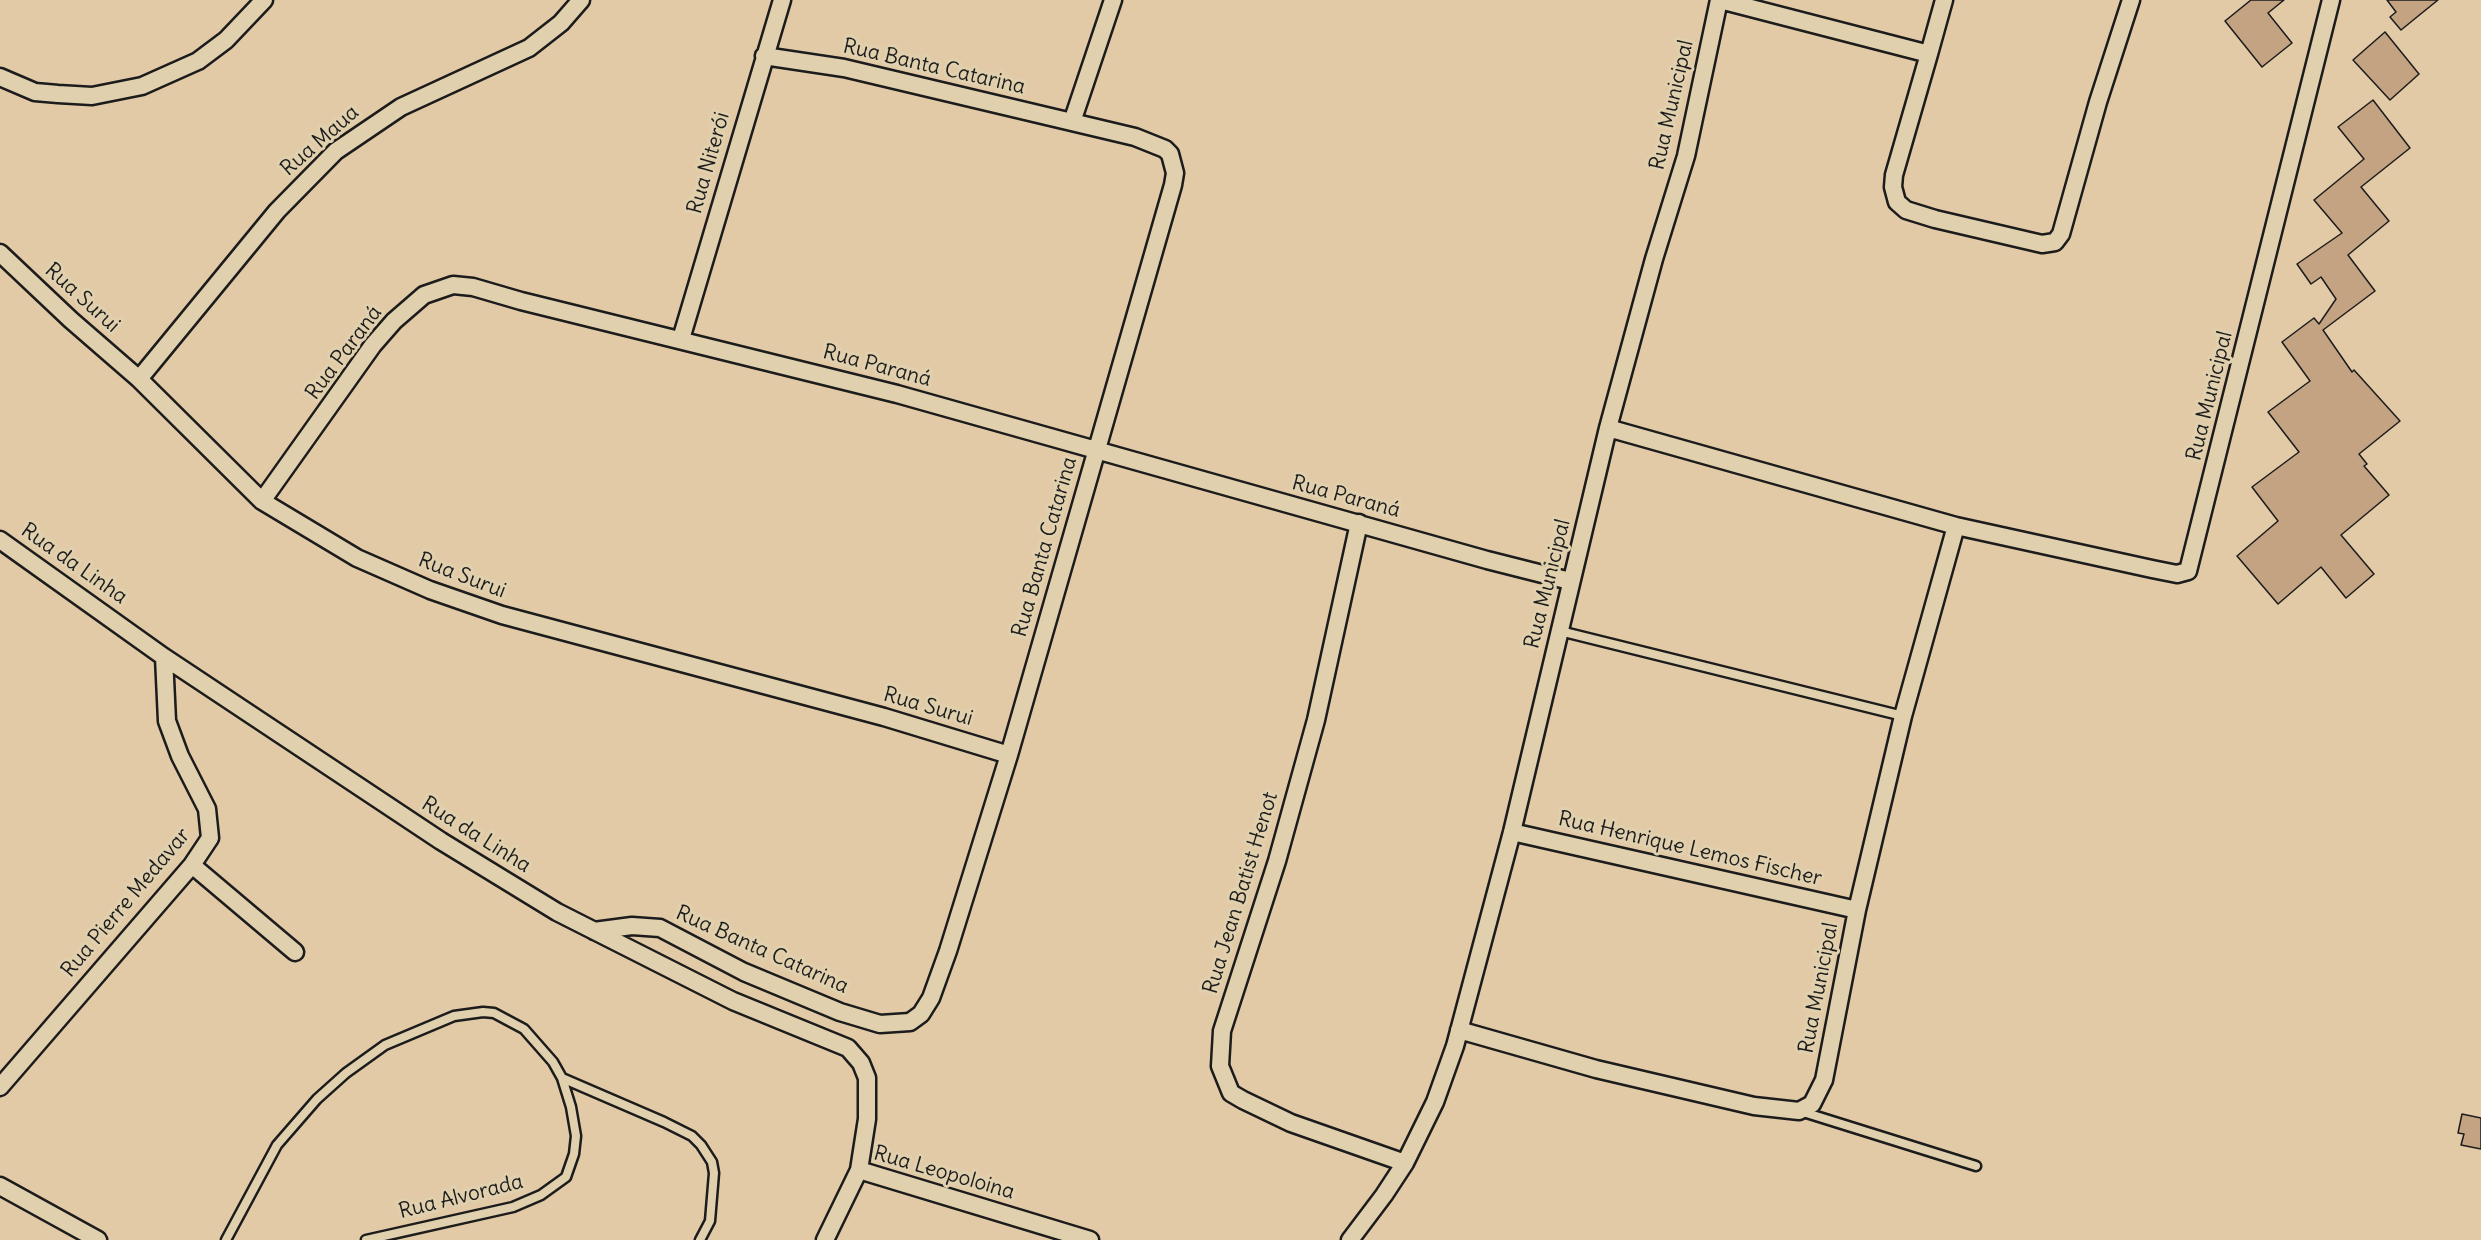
<!DOCTYPE html>
<html>
<head>
<meta charset="utf-8">
<style>
	body { margin:0 }
	canvas { display:block; background:#e2caa6 }
</style>
</head>
<body>
<canvas width="2481" height="1240"></canvas>
<script>
const context = document.querySelector('canvas').getContext('2d');
context.lineJoin = 'round';
function fillPath(path, color) { context.fillStyle = color; context.fill(path, 'evenodd'); }
const shape = rows => new Path2D(rows.map(r => 'M' + r).join(''));
function strokePath(path, color, width, dash) { context.strokeStyle = color; context.lineWidth = width; context.lineCap = dash ? 'butt' : 'round'; context.setLineDash(dash || []); context.stroke(path); }
function label(font, color, halo, rows, align = 'center') {
  context.font = font + ' Delius,sans-serif'; context.lineWidth = 6; context.setLineDash([]); context.textBaseline = 'middle'; context.strokeStyle = halo; context.fillStyle = color; for (const [text, x, y, turn = 0] of rows) {
    context.save(); context.translate(x, y); context.rotate((+turn || 0) * Math.PI / 180); context.textAlign = isNaN(turn) ? turn : align; if (halo) context.strokeText(text, 0, 0); context.fillText(text, 0, 0); context.restore();
  }
}
const building = shape([
	[2251,0,2284,0,2268,13,2292,43,2262,67,2225,21,2251,0],
	[2387,0,2438,0,2401,30,2390,17,2396,12,2387,0],
	[2385,32,2419,74,2390,100,2353,60,2385,32],
	[2373,100,2410,148,2361,187,2389,221,2348,255,2375,291,2323,330,2352,372,2354,370,2400,421,2359,454,2367,464,2364,466,2389,495,2341,535,2374,574,2346,598,2321,567,2278,604,2237,556,2278,521,2252,487,2299,452,2268,412,2310,381,2282,342,2314,318,2319,324,2336,299,2321,277,2311,284,2297,264,2342,233,2314,200,2364,159,2338,127,2373,100],
	[2462,1114,2481,1118,2481,1149,2461,1145,2464,1134,2458,1133,2462,1114]
]);
const service = shape([
	[1560,631,1903,716],
	[562,1078,664,1122,692,1136,701,1145,712,1162,714,1173,710,1221,700,1240],
	[1800,1111,1976,1166],
	[226,1240,277,1145,317,1099,346,1073,385,1045,454,1016,483,1012,494,1013,524,1029,553,1062,562,1078,571,1107,576,1136,574,1154,566,1177,541,1195,513,1207,366,1240]
]);
const minor = shape([
	[1720,0,1929,54,1894,175,1893,187,1897,202,1906,210,1935,219,2042,244,2055,242,2061,234,2098,102,2131,0],
	[1929,54,1944,0],
	[0,77,35,92,58,94,92,96,142,86,198,61,226,40,264,0],
	[1072,122,1113,0],
	[0,253,71,320,139,379,262,501,357,558,430,590,502,615,884,717,1009,755],
	[681,339,782,0],
	[139,379,277,211,336,151,401,107,529,48,561,23,581,0],
	[1608,428,1956,526,2152,569,2177,574,2188,571,2331,0],
	[262,501,373,345,394,321,424,295,453,285,473,287,521,301,897,394,1487,560,1570,581],
	[1359,523,1316,720,1277,861,1222,1031,1220,1066,1231,1093,1243,1100,1291,1123,1405,1163],
	[0,540,164,657,441,841,557,912,733,1001,848,1048,861,1063,867,1078,867,1119,859,1170,825,1240],
	[1512,832,1857,910],
	[192,865,295,952],
	[594,931,632,926,660,928,744,972,840,1012,880,1024,910,1022,921,1014,931,998,948,951,1009,755,1173,185,1175,173,1170,154,1165,149,1135,137,844,68,764,56],
	[1459,1030,1596,1069,1754,1106,1799,1111,1812,1104,1824,1080,1857,910,1903,716,1956,526],
	[0,1087,192,865,210,838,207,809,180,756,167,721,164,657],
	[859,1170,1090,1240],
	[0,1186,98,1240],
	[1350,1240,1384,1195,1405,1163,1435,1102,1455,1046,1512,832,1608,428,1654,259,1686,156,1719,0]
]);
const streetNames = [
	["Rua Banta Catarina",934,67,13],
	["Rua Municipal",1672,105,-77],
	["Rua Maua",320,141,-41],
	["Rua Niterói",709,163,-74],
	["Rua Surui",82,298,42],
	["Rua Paraná",344,353,-53],
	["Rua Paraná",877,366,15],
	["Rua Municipal",2210,396,-76],
	["Rua Paraná",1346,497,15],
	["Rua Banta Catarina",1045,547,-74],
	["Rua da Linha",74,564,35],
	["Rua Surui",462,576,21],
	["Rua Municipal",1548,584,-76],
	["Rua Surui",928,707,16],
	["Rua da Linha",476,835,32],
	["Rua Henrique Lemos Fischer",1690,849,13],
	["Rua Jean Batist Henot",1241,893,-73],
	["Rua Pierre Medavar",126,903,-50],
	["Rua Banta Catarina",762,950,24],
	["Rua Municipal",1819,988,-79],
	["Rua Leopoloina",944,1173,16],
	["Rua Alvorada",461,1197,-14]
];
fillPath(building, '#c3a381');
strokePath(building, '#1c1c1c', 1.5);
strokePath(service, '#1c1c1c', 13);
strokePath(minor, '#1c1c1c', 21);
strokePath(service, '#e1d0ad', 8);
strokePath(minor, '#e1d0ad', 16);
label('21px', '#1c1c1c', '#e1d0ad', streetNames);
</script>
</body>
</html>
